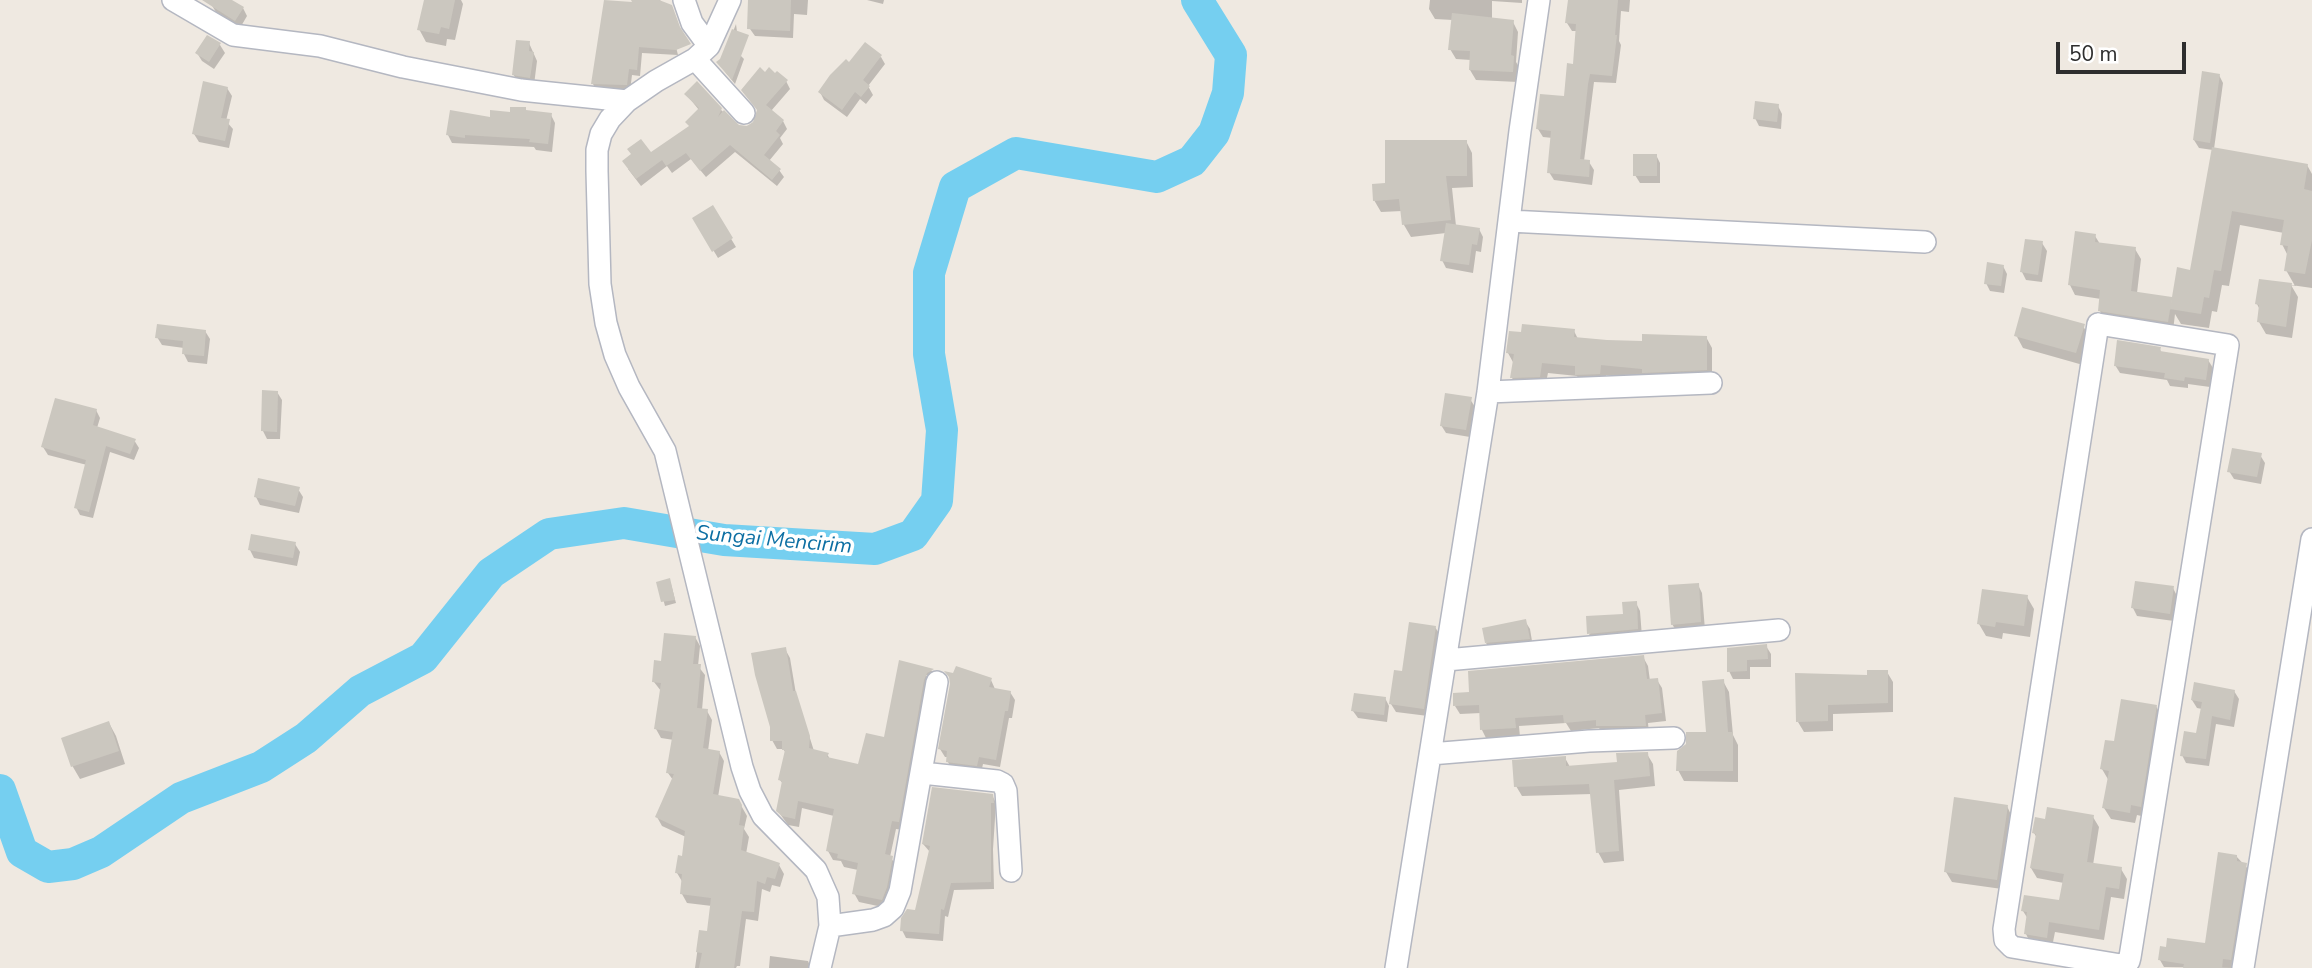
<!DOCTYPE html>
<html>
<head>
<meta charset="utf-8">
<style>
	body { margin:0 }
	#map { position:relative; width:2312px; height:968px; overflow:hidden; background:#efe9e1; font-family:"Nunito Sans",sans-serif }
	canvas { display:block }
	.scale { position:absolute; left:2056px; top:42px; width:130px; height:32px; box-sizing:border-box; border:4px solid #2e2e2e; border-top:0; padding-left:9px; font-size:21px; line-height:24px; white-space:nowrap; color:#2e2e2e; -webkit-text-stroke:5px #fff; paint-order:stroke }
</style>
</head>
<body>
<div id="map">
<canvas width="2312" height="968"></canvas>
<div class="scale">50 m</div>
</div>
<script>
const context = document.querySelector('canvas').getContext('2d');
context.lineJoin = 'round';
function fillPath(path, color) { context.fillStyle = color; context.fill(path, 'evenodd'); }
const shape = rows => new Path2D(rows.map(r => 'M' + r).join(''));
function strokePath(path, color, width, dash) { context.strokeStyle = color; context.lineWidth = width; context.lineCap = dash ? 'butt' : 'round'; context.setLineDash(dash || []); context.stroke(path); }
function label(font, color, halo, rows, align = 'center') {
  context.font = font + ' "Nunito Sans",sans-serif'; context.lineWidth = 7; context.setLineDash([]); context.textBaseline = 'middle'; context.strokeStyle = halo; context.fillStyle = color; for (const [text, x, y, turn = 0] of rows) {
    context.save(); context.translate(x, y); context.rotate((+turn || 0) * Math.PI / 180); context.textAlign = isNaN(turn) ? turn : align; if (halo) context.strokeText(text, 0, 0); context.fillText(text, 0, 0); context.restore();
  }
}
const shadow = shape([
	[214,0,229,0,243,8,247,16,240,28,216,12,211,4],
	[426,0,461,0,463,4,455,40,447,39,446,46,426,42,419,29],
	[633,0,660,0,667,11,678,55,642,53,640,76,632,75,630,91,596,90,593,84,634,4],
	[753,0,808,0,807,15,794,14,793,38,755,36,750,29],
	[867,0,884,0,883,4],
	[1430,0,1522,0,1522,3,1492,1,1492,20,1513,22,1518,32,1516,62,1519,67,1518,82,1476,80,1470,70,1471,60,1456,59,1450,49,1453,20,1435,19,1429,9],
	[1569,0,1630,0,1629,12,1621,11,1619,41,1621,45,1616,83,1594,82,1584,161,1589,162,1594,170,1592,185,1554,180,1549,172,1553,138,1543,137,1538,129,1565,98,1574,66,1577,31,1572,31,1567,23],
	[736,24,740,55,744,59,735,84,718,63,722,60],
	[207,37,220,45,225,53,214,69,202,61,197,53],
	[529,43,537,61,534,85,518,82,513,74],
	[881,57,885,64,868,86,873,95,866,104,860,99,847,117,824,100,820,92,849,65],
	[765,74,786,81,790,89,771,111,783,121,787,129,780,138,783,144,769,161,779,170,784,177,777,186,735,152,706,177,691,159,672,173,667,166,641,186,628,169,690,127,699,110,686,94,720,109,739,127,753,125,758,118],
	[2219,75,2223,83,2214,149,2307,165,2312,174,2312,288,2291,285,2298,297,2292,338,2266,334,2259,322,2260,310,2257,304,2260,281,2295,286,2286,270,2288,256,2282,244,2284,233,2240,225,2229,286,2222,285,2217,312,2212,311,2209,328,2181,324,2175,314,2173,331,2105,321,2100,311,2101,299,2075,295,2070,285,2095,236,2100,244,2135,249,2141,259,2137,293,2173,303,2192,272,2213,150,2199,148,2194,140],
	[227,88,232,96,226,121,233,129,229,148,199,142,194,134],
	[1778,106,1782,114,1781,129,1759,126,1755,118],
	[525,109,527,112,551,115,555,123,552,152,536,150,534,147,452,143,448,135],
	[1466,141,1472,153,1473,187,1452,188,1456,226,1479,229,1483,237,1481,252,1476,251,1473,273,1446,268,1442,260,1446,233,1411,237,1404,225,1402,211,1381,212,1374,200,1387,185],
	[1656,155,1660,163,1660,183,1640,183,1635,175],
	[712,207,736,247,718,258,694,218],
	[2042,243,2047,251,2042,282,2026,280,2022,272],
	[2003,266,2007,274,2004,293,1990,291,1986,283],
	[2083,326,2090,338,2083,365,2023,348,2016,335],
	[205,331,210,339,207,364,188,362,184,354,184,348,162,345,157,337],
	[1574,331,1578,339,1644,343,1706,337,1712,348,1712,380,1648,379,1606,375,1605,384,1582,385,1577,376,1548,373,1545,387,1518,388,1512,378,1514,364,1508,353],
	[2160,349,2162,354,2208,360,2213,368,2210,387,2188,384,2188,388,2170,386,2167,380,2120,373,2115,365],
	[277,392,282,400,280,439,267,439,263,431],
	[1470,399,1475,407,1470,437,1446,433,1441,425],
	[96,410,100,418,97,428,134,440,139,448,134,460,110,452,93,518,80,515,76,507,87,465,48,455,43,447],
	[2260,455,2265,463,2261,484,2234,479,2229,471],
	[298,489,303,497,299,513,260,505,256,497],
	[295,544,300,552,297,566,254,558,250,550],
	[659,583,671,584,676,603,665,606],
	[1698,585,1702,593,1705,630,1677,632,1672,624],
	[2173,588,2177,596,2174,621,2137,616,2133,608],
	[2027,597,2034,609,2030,637,2003,633,2002,639,1986,636,1979,624],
	[1636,603,1640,611,1642,637,1593,641,1589,634,1624,615],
	[1525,621,1530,629,1533,647,1491,651,1486,643],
	[1435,627,1440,635,1428,716,1396,712,1391,704,1403,673],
	[695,637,700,646,698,666,705,675,702,710,707,711,712,720,708,751,719,752,724,761,718,797,738,800,747,816,744,829,749,837,746,854,779,865,784,874,780,887,772,885,770,892,762,889,758,921,746,919,740,966,737,966,736,968,695,968,700,932,708,933,712,906,687,903,682,894,683,883,677,873,684,858,686,837,662,826,657,817,673,780,668,773,674,740,661,738,656,729,661,691,654,682,663,663],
	[1766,646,1771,654,1771,667,1750,667,1750,679,1733,679,1729,671],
	[785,649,790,658,796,694,814,751,827,754,830,759,859,766,885,739,901,662,933,671,938,679,926,675,931,683,903,830,896,829,890,857,897,866,887,908,859,902,854,893,858,870,844,867,841,861,833,860,828,851,834,816,802,808,799,827,788,825,778,811,783,784,780,780,786,753,783,749,777,749,772,740],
	[1643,657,1648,666,1650,681,1657,680,1662,688,1666,721,1648,723,1649,734,1603,734,1599,728,1571,731,1566,723,1519,726,1520,737,1486,738,1482,730,1481,713,1460,714,1455,706,1471,693],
	[1887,672,1893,682,1893,712,1833,714,1833,731,1804,732,1798,722,1869,676],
	[991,680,995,689,1010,692,1015,700,1012,718,1009,718,1000,767,983,764,981,773,952,770,948,762,948,757,945,757,940,749],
	[1723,681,1729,692,1733,735,1738,745,1738,782,1684,781,1678,770,1708,734],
	[2234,691,2239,699,2234,727,2216,724,2209,766,2186,763,2182,755,2197,735,2202,709,2197,708,2192,700],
	[1385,698,1389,706,1387,722,1358,718,1353,711],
	[2156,706,2162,718,2146,817,2137,815,2135,823,2111,819,2104,808,2109,781,2102,769,2115,743],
	[109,723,116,736,125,764,80,779,73,767,63,739],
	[1647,754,1653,764,1655,786,1619,790,1624,861,1604,863,1598,852,1592,794,1522,796,1516,786,1565,758,1570,767,1619,764],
	[992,795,996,803,993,849,994,889,954,890,948,917,945,916,943,941,906,938,902,930,916,912,930,852,923,844],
	[2007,806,2012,817,2002,889,1952,882,1946,872],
	[2093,817,2099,827,2093,865,2121,869,2127,879,2124,899,2111,897,2104,940,2055,932,2052,947,2031,944,2026,934,2028,919,2023,911,2061,902,2064,883,2037,878,2031,868,2037,838,2034,833,2047,821],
	[2236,856,2250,871,2234,968,2164,967,2160,960,2207,945],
	[770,956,808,961,811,968,769,968]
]);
const river = shape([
	[0,790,22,852,48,867,73,864,101,852,181,798,261,767,306,738,360,691,423,658,491,573,549,534,624,523,724,540,875,549,913,535,937,501,942,430,929,354,929,273,955,187,1016,153,1157,177,1192,161,1214,133,1228,93,1231,55,1197,0]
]);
const building = shape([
	[202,0,232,0,244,7,235,21],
	[424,0,455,0,449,29,441,27,439,34,417,30],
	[604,0,632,2,631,0,659,0,672,5,680,27,691,44,676,50,639,47,637,70,629,69,627,85,591,84],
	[748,0,791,0,790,31,747,29],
	[1568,0,1618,0,1615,35,1617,35,1612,76,1590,74,1588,84,1580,159,1590,160,1589,177,1547,173,1551,131,1536,129,1540,94,1564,96,1567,63,1573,64,1576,24,1565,23],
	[1452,13,1514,20,1511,55,1514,56,1513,72,1469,70,1470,51,1448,50],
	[732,29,749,35,732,80,716,62,720,59],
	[207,35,221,43,209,62,195,53],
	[516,40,530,41,529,51,534,52,530,78,512,75],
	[865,42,882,55,863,80,870,86,861,97,855,92,842,110,818,92,830,75,846,59,849,62],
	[760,67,765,72,769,67,775,73,777,71,788,80,766,105,784,120,776,131,780,135,764,155,781,169,772,180,730,145,700,171,686,153,666,166,662,160,636,179,622,161,631,154,627,149,641,139,651,152,689,126,685,122,699,108,684,94,697,81,722,108,718,117,724,110,739,125,747,126,753,122,757,110,741,90],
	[2202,71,2220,74,2210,143,2193,140],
	[203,81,228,87,221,118,230,119,225,141,192,134],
	[1755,101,1779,104,1777,122,1753,119],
	[510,107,526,107,526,110,552,113,548,144,529,142,530,139,465,135,465,138,446,135,450,110,490,117,490,110,510,112],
	[1385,140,1467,140,1467,176,1446,176,1451,220,1402,225,1399,199,1373,201,1372,184,1385,183],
	[2212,147,2308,164,2304,189,2312,191,2312,240,2305,274,2284,271,2288,246,2280,245,2284,220,2232,211,2221,271,2214,270,2209,298,2204,297,2201,314,2170,309,2177,267,2190,270],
	[1633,154,1657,154,1657,176,1633,176],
	[713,205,733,238,712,252,692,218],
	[1446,223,1480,228,1477,245,1472,244,1469,265,1440,261],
	[2075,231,2096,234,2095,242,2136,247,2131,291,2172,297,2168,322,2098,311,2100,290,2068,285],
	[2025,239,2043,241,2038,275,2020,272],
	[1987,262,2004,265,2001,286,1984,284],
	[2259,279,2292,283,2286,327,2257,322,2259,305,2255,304],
	[2022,307,2085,324,2076,353,2014,336],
	[157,324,206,330,204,356,182,354,183,341,155,338],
	[1522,324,1575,329,1574,337,1607,340,1642,341,1642,334,1707,336,1707,370,1642,373,1642,369,1601,365,1600,374,1575,375,1575,366,1542,363,1540,377,1510,378,1514,354,1506,353,1509,331,1521,332],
	[2117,340,2161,347,2160,351,2209,359,2206,380,2185,377,2184,381,2164,378,2165,373,2114,366],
	[262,390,278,391,277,432,261,431],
	[1445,393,1472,397,1466,430,1440,426],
	[55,398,97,409,93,425,136,439,130,454,106,446,89,512,74,508,86,460,41,447],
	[2232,448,2262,453,2257,477,2227,472],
	[258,478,300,487,295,506,254,497],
	[251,534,296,542,293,558,248,550],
	[670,578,675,600,661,602,656,582],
	[2135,581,2174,586,2170,614,2131,608],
	[1699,583,1701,622,1671,625,1668,585],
	[1982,589,2028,595,2024,626,1996,622,1995,627,1977,624],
	[1637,601,1638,629,1587,634,1586,616,1623,614,1622,602],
	[1526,619,1530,639,1485,643,1482,628],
	[1409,622,1436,626,1424,709,1389,704,1394,670,1402,671],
	[664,633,696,636,693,664,701,664,697,708,708,709,703,748,720,751,713,794,739,799,742,805,739,825,744,826,741,850,780,863,775,879,767,877,765,884,757,881,754,912,742,911,734,968,699,968,702,953,696,952,699,930,707,931,711,898,680,894,682,874,675,873,678,855,682,856,685,831,655,817,674,774,666,773,673,732,654,729,661,683,652,682,654,660,661,661],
	[1767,644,1768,659,1747,660,1747,671,1727,672,1727,648],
	[786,647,793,691,796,691,810,736,809,748,829,753,827,757,858,764,866,733,884,737,899,660,934,669,927,673,924,680,899,822,892,821,885,854,893,856,887,887,882,900,852,894,858,863,837,858,838,854,826,851,834,809,798,801,795,819,782,816,776,811,782,781,778,780,785,750,782,750,782,741,770,741,770,727,755,675,751,653],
	[1644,655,1647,679,1658,678,1662,713,1645,715,1646,726,1596,726,1596,720,1564,723,1563,715,1515,718,1516,728,1480,730,1479,705,1453,706,1453,693,1469,692,1468,671],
	[956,666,992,678,989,687,1011,691,1008,711,1005,711,996,760,979,757,977,766,946,762,947,751,938,749,950,684,949,677,944,671,953,673],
	[1867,670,1888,670,1888,703,1828,705,1828,721,1796,722,1795,673,1867,675],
	[1724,679,1728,732,1733,732,1733,771,1676,771,1677,751,1686,744,1686,732,1706,732,1702,681],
	[2194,682,2235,690,2230,720,2212,716,2206,759,2180,756,2184,731,2196,733,2202,702,2191,700],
	[1354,693,1386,697,1384,715,1351,711],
	[2121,699,2157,705,2141,807,2131,805,2130,813,2102,808,2109,771,2100,769,2105,740,2114,741],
	[109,721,119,751,71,767,61,738],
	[1648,752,1650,776,1614,780,1619,851,1596,853,1589,784,1514,787,1512,760,1566,756,1566,766,1617,762,1616,753],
	[932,787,993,794,994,803,991,803,991,882,951,883,944,910,941,909,939,934,900,931,901,918,907,909,915,910,930,846,922,844],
	[1954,797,2008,805,1997,880,1944,872],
	[2047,807,2094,815,2087,862,2122,867,2119,889,2106,887,2099,930,2049,922,2047,938,2024,934,2027,912,2021,911,2024,895,2059,900,2064,874,2030,868,2036,834,2032,833,2035,817,2045,819],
	[2218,852,2237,855,2237,861,2247,863,2231,960,2223,959,2222,968,2183,968,2184,964,2158,960,2160,946,2166,947,2167,938,2205,943]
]);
const minor = shape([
	[173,0,233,35,320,46,403,67,521,90,627,101],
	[684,0,692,23,709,46],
	[730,0,709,46,695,59,656,81,627,101,610,119,601,134,597,150,597,171,600,284,606,323,615,355,629,387,665,451,742,767,750,791,763,816,816,870,828,897,830,926,820,968],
	[695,59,744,113],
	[1509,221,1925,242],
	[2098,324,2228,345,2130,957,2129,961,2121,965,2012,947,2005,940,2004,929,2098,324],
	[1488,392,1711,383],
	[1446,660,1779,630],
	[1430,754,1589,741,1674,738],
	[922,773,997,781,1003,784,1006,791,1011,871],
	[830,926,873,920,884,916,893,908,900,891,937,682],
	[1396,968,1488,392,1520,131,1539,0],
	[2243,968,2312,539]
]);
const waterNames = [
	["Sungai Mencirim",774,541,5]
];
fillPath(shadow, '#0003');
strokePath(river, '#75cff0', 32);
fillPath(building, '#cbc7bf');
strokePath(minor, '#b4b7c1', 24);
strokePath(minor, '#fff', 21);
label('italic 21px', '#0d6fa3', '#fff', waterNames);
</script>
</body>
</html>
